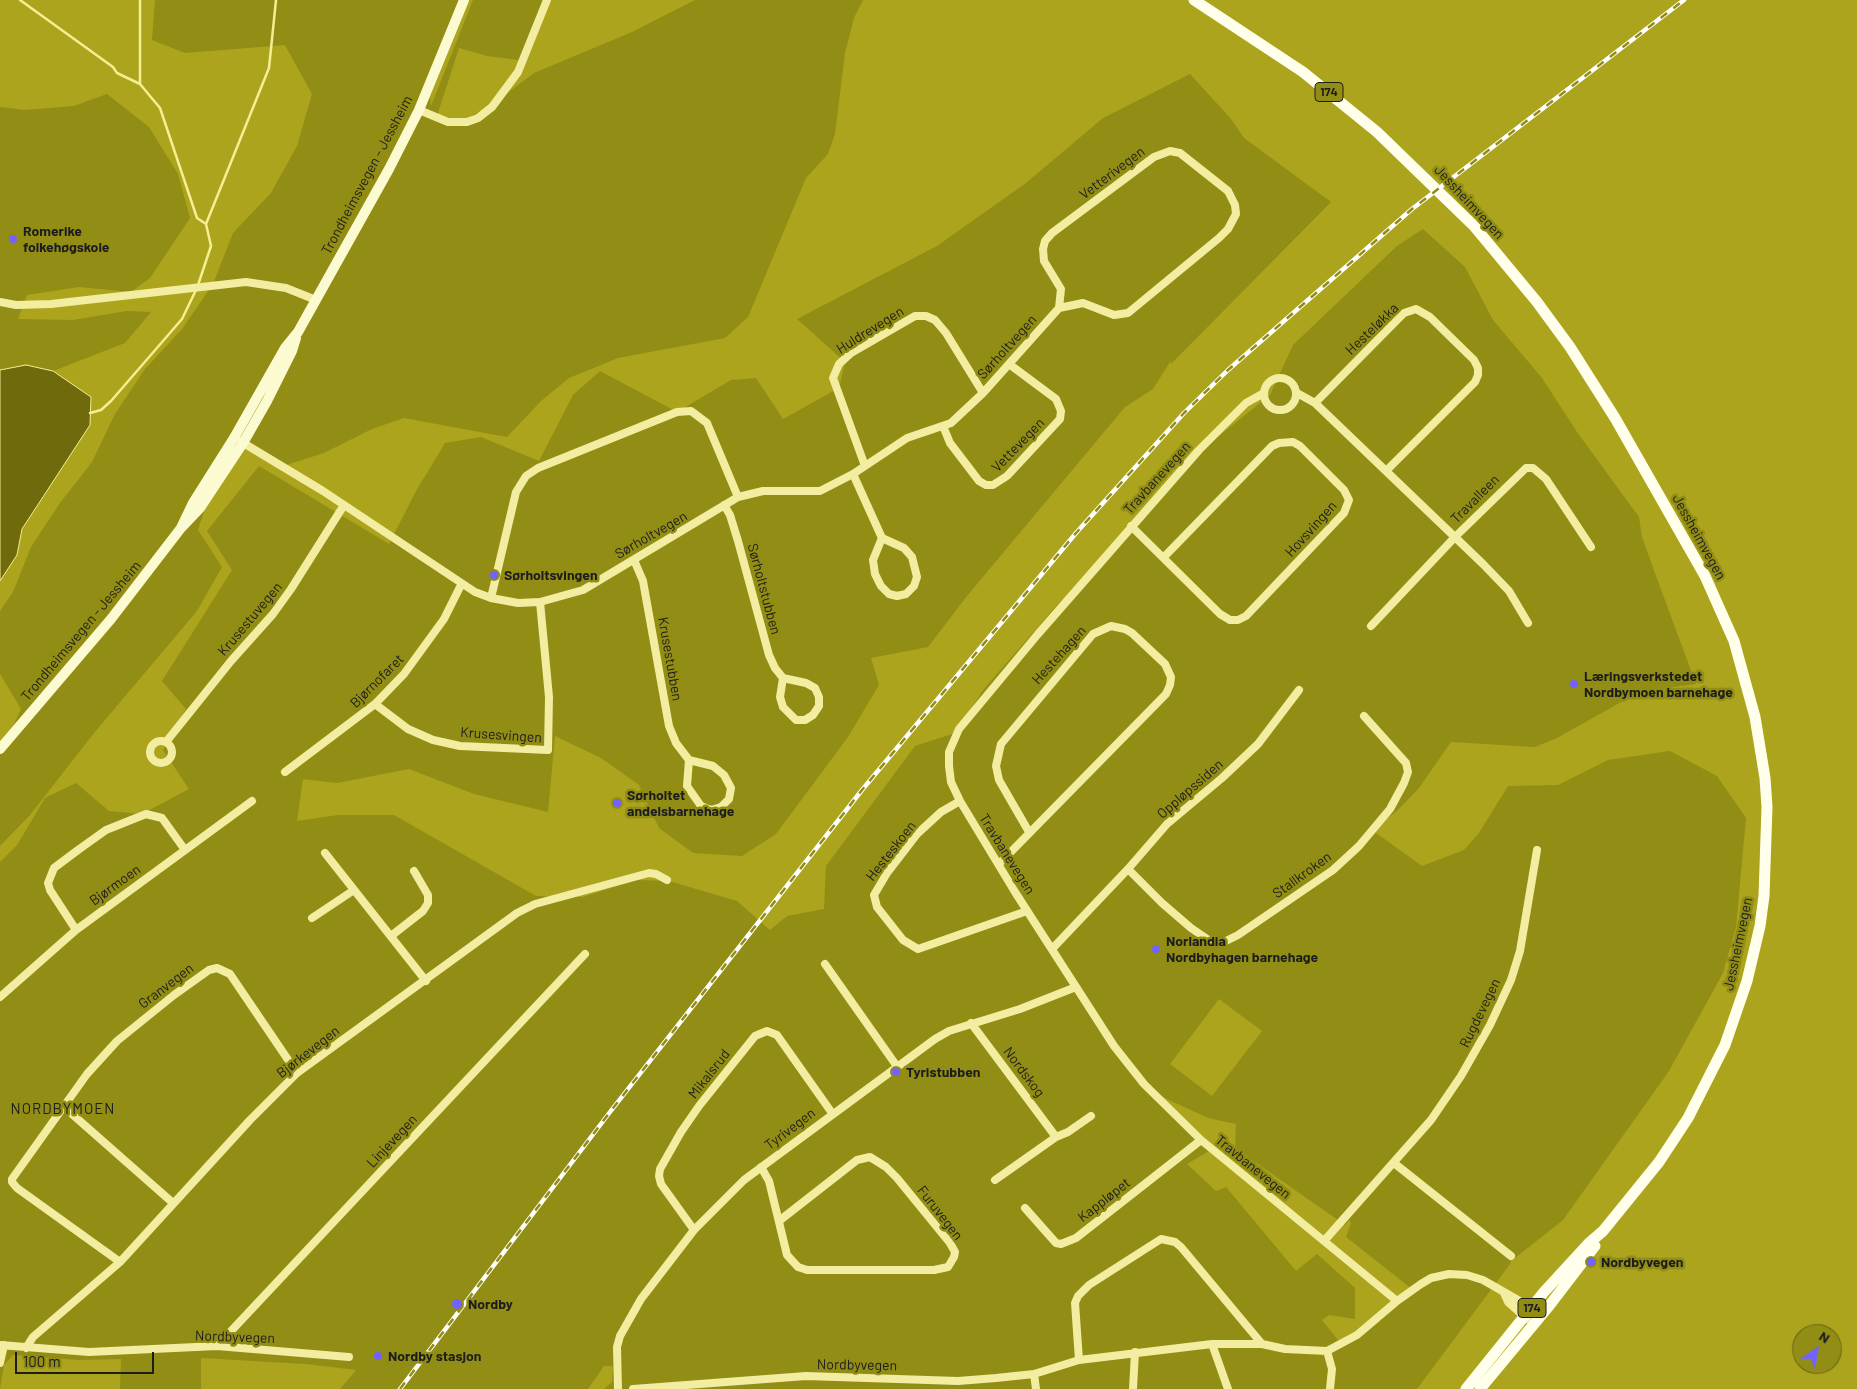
<!DOCTYPE html>
<html>
<head>
<meta charset="utf-8">
<style>
	body { margin:0 }
	#map { position:relative; width:1857px; height:1389px; overflow:hidden; background:#928d14; font-family:Barlow,sans-serif }
	canvas { display:block }
	.north { position:absolute; left:1792px; top:1324px; width:50px; height:50px; box-sizing:border-box; background:#928d14; border:1px solid #636018; border-radius:50%; rotate:33deg; font-size:14px; font-weight:700; line-height:20px; text-align:center; color:#1d1d1d }
	.north::after { content:''; display:block; margin:auto; width:18px; height:22px; background:#7262ff; clip-path:polygon(50% 0,100% 100%,50% 72%,0 100%) }
	.scale { position:absolute; left:15px; top:1352px; width:139px; height:22px; box-sizing:border-box; border:2px solid #1d1d1d; border-top:0; padding-left:6px; font-size:15px; line-height:18px; white-space:nowrap; color:#1d1d1d; -webkit-text-stroke:4px #928d14; paint-order:stroke }
</style>
</head>
<body>
<div id="map">
<canvas width="1857" height="1389"></canvas>
<div class="north">N</div>
<div class="scale">100 m</div>
</div>
<script>
const context = document.querySelector('canvas').getContext('2d');
context.lineJoin = 'round';
function fillPath(path, color) { context.fillStyle = color; context.fill(path, 'evenodd'); }
const shape = rows => new Path2D(rows.map(r => 'M' + r).join(''));
function strokePath(path, color, width, dash) { context.strokeStyle = color; context.lineWidth = width; context.lineCap = dash ? 'butt' : 'round'; context.setLineDash(dash || []); context.stroke(path); }
function label(font, color, halo, rows, align = 'center') {
  context.font = font + ' Barlow,sans-serif'; context.lineWidth = 5; context.setLineDash([]); context.textBaseline = 'middle'; context.strokeStyle = halo; context.fillStyle = color; for (const [text, x, y, turn = 0] of rows) {
    context.save(); context.translate(x, y); context.rotate((+turn || 0) * Math.PI / 180); context.textAlign = isNaN(turn) ? turn : align; if (halo) context.strokeText(text, 0, 0); context.fillText(text, 0, 0); context.restore();
  }
}
const green = shape([
	[0,0,155,0,152,40,185,53,285,45,312,94,297,146,271,193,233,233,213,284,182,329,145,369,115,414,92,462,60,503,31,547,13,592,0,611,0,581,17,555,22,529,90,425,90,397,53,371,125,343,151,312,127,311,73,320,18,319,27,295,79,287,131,292,150,278,190,218,178,174,149,127,107,94,74,106,25,110,0,107],
	[469,0,473,0,431,106,430,97],
	[551,0,695,0,632,32,534,73,494,103,461,122,437,116,459,48,487,56,526,61],
	[863,0,1857,0,1857,1389,1417,1389,1510,1264,1512,1256,1515,1258,1563,1220,1669,1071,1723,973,1736,927,1746,818,1717,776,1670,751,1608,760,1558,785,1508,786,1479,833,1464,850,1422,866,1372,830,1398,810,1419,788,1451,742,1535,747,1557,738,1639,692,1696,684,1656,576,1642,537,1639,517,1577,432,1542,378,1493,320,1465,267,1423,229,1397,246,1293,345,1270,395,1209,444,1087,578,1057,605,984,689,955,733,915,746,826,866,824,909,787,916,770,930,737,901,669,881,636,880,583,897,536,896,394,815,338,815,297,821,303,779,337,783,409,769,474,794,548,812,555,736,601,758,639,785,659,828,693,853,742,856,776,834,848,737,879,685,871,658,928,647,967,596,1125,407,1153,389,1170,362,1172,363,1331,202,1244,138,1231,119,1190,74,1103,118,1026,183,937,246,797,319,845,362,839,388,783,419,756,378,731,380,677,412,600,371,573,395,539,461,481,437,445,443,416,491,389,544,259,466,207,531,232,570,162,681,186,709,163,750,189,789,142,814,109,811,76,783,45,798,17,845,0,862,0,846,30,815,94,733,197,611,222,567,198,530,211,490,245,448,286,465,324,453,372,429,404,418,507,437,541,401,569,378,618,358,725,338,748,317,806,178,828,154,835,134,845,53,854,18],
	[1802,1334,1832,1334,1832,1364,1802,1364],
	[0,674,21,709,0,754],
	[1219,999,1262,1031,1212,1096,1170,1064],
	[1152,1092,1208,1118,1236,1124,1235,1148,1345,1225,1349,1220,1351,1223,1346,1237,1412,1289,1397,1297,1363,1335,1338,1340,1322,1320,1329,1315,1355,1319,1355,1288,1317,1254,1296,1271,1226,1187,1216,1191,1187,1164,1209,1151],
	[13,1355,78,1360,121,1359,120,1389,0,1389,4,1365],
	[201,1358,306,1364,356,1370,340,1389,201,1389],
	[604,1366,612,1366,613,1368,612,1382,604,1389,588,1389]
]);
const water = shape([
	[26,365,53,371,91,397,90,425,22,529,17,555,0,581,0,370,26,365]
]);
const stream = shape([
	[20,0,113,67,117,73,140,84,160,108,197,218,206,224],
	[140,83,140,0],
	[198,285,211,246,206,224,269,68,276,0],
	[90,413,101,410,111,401,182,319,196,290]
]);
const street = shape([
	[419,110,448,122,467,122,478,118,492,107,518,72,547,0],
	[0,302,16,305,51,304,246,282,286,288,316,300],
	'1264 394a16 16 0 1 1 32 0a16 16 0 1 1-32 0Z',
	[1264,393,1246,403,1199,450,1038,634,959,729,949,752,949,766,951,782,960,801,1015,892,1114,1046,1144,1084,1201,1140,1397,1301],
	[1297,393,1315,403,1483,564,1509,591,1528,623],
	[1315,403,1404,313,1416,309,1430,317,1474,360,1478,368,1478,375,1475,382,1386,471],
	[943,426,950,443,979,481,986,485,993,485,1007,476,1060,419,1061,411,1056,399,1009,364],
	[240,441,323,491,475,592,491,598,518,603,540,602,583,590,738,497,763,491,820,491,853,474,907,438,951,423,983,393,1059,308,1083,303,1114,315,1128,313,1219,238,1228,229,1236,214,1235,205,1228,191,1180,153,1170,151,1154,157,1052,233,1045,241,1043,249,1044,261,1061,289,1059,308],
	[865,466,833,378,839,364,851,353,915,316,926,316,935,320,946,333,983,393],
	[853,474,882,538,873,560,875,574,881,586,889,594,897,596,906,594,914,586,917,577,912,557,904,548,882,538],
	[724,505,730,515,738,541,769,655,775,668,783,678,780,697,783,707,796,720,805,720,813,715,819,706,819,697,815,688,806,683,783,678],
	[1131,526,1220,614,1230,620,1238,620,1246,616,1344,513,1349,500,1344,490,1300,446,1293,442,1279,443,1272,446,1164,557],
	[634,560,643,581,669,726,676,743,689,760,687,786,701,806,711,810,721,807,729,799,731,788,724,775,713,766,689,760],
	[491,598,516,492,526,476,538,468,677,412,691,411,707,423,738,497],
	[1371,626,1455,537,1526,468,1533,468,1546,479,1591,547],
	[375,704,408,729,433,740,460,746,548,750,549,697,540,602],
	'150 752a11 11 0 1 1 22 0a11 11 0 1 1-22 0Z',
	[166,742,231,661,273,614,291,589,344,505],
	[285,772,375,704,404,674,444,619,461,585],
	[960,801,941,812,917,834,887,873,874,895,877,907,903,940,918,949,1027,911],
	[325,853,426,981],
	[999,864,1166,694,1170,685,1171,677,1165,664,1132,633,1125,629,1111,626,1093,634,1001,744,996,766,999,780,1029,832],
	[1128,869,1162,903,1191,928,1210,941,1226,941,1238,935,1333,870,1359,846,1390,809,1404,783,1408,772,1406,763,1364,716],
	[312,918,354,890],
	[76,930,50,890,48,883,54,868,78,850,106,830,146,814,162,818,185,850],
	[391,936,423,911,428,903,428,895,414,871],
	[1052,949,1128,869,1167,824,1222,778,1258,744,1299,690],
	[825,964,896,1065],
	[0,997,76,930,252,801],
	[971,1023,1056,1137],
	[64,1107,173,1203],
	[1394,1163,1511,1256],
	[761,1167,769,1181,787,1255,798,1267,807,1270,934,1270,948,1267,954,1257,955,1252,950,1243,897,1178,886,1167,870,1157,857,1160,779,1221],
	[995,1180,1056,1137,1068,1132,1091,1116],
	[1025,1208,1056,1243,1061,1244,1076,1238,1201,1140],
	[694,1230,661,1184,659,1176,660,1169,681,1132,699,1106,755,1036,767,1031,777,1035,832,1113],
	[1324,1241,1431,1120,1461,1076,1490,1025,1511,980,1520,951,1537,850],
	[120,1262,17,1188,12,1182,12,1179,87,1074,117,1041,174,995,209,970,217,968,230,974,297,1073],
	[1504,1293,1508,1302,1527,1319],
	[1212,1344,1228,1389],
	[0,1345,89,1352,217,1346,349,1357],
	[217,1346,585,954],
	[26,1348,33,1337,120,1262,250,1120,297,1073,517,913,535,904,649,873,656,874,667,880],
	[1327,1351,1332,1369,1330,1389],
	[1079,1360,1075,1303,1078,1296,1089,1285,1161,1239,1175,1242,1181,1247,1262,1344],
	[0,1363,4,1345],
	[1034,1374,1036,1389],
	[618,1389,617,1347,620,1336,641,1299,694,1230,744,1180,935,1039,949,1031,1020,1009,1076,987],
	[633,1389,806,1376,958,1381,996,1378,1034,1374,1079,1360,1212,1344,1262,1344,1285,1349,1327,1351,1357,1335,1397,1301,1421,1284,1431,1278,1449,1274,1467,1275,1483,1280,1518,1300,1531,1312],
	[1133,1389,1135,1352]
]);
const secondary = shape([
	[181,528,193,503,234,438,285,348,298,332,389,169,419,110,464,0],
	[0,749,111,619,181,528,200,508,243,443,267,401,292,351,296,338]
]);
const primary = shape([
	[1194,0,1303,72,1377,132,1474,226,1537,302,1570,347,1615,418,1705,576,1734,641,1755,717,1765,778,1767,807,1764,896,1760,926,1747,981,1725,1045,1688,1118,1659,1162,1603,1231,1589,1243,1544,1292,1466,1389],
	[1480,1389,1549,1306,1595,1246]
]);
const rail = shape([
	[400,1389,610,1112,862,790,1076,533,1184,413,1228,370,1412,209,1684,0]
]);
const markers = [
	[13,239,5,"#7262ff"],
	[494,575,5,"#7262ff"],
	[1574,684,5,"#7262ff"],
	[617,803,5,"#7262ff"],
	[1156,949,5,"#7262ff"],
	[896,1072,5,"#7262ff"],
	[1591,1262,5,"#7262ff"],
	[457,1304,6,"#7262ff"],
	[378,1356,5,"#7262ff"]
];
const shields = [
	[1329,92,28],
	[1532,1308,28]
];
const shieldNames = [
	["174",1329,92],
	["174",1532,1308]
];
const streetNames = [
	["Vetterivegen",1112,173,-37],
	["Trondheimsvegen - Jessheim",367,175,-62],
	["Jessheimvegen",1469,202,47],
	["Hesteløkka",1372,329,-44],
	["Huldrevegen",870,330,-32],
	["Sørholtvegen",1007,347,-48],
	["Vettevegen",1018,445,-46],
	["Travbanevegen",1157,478,-48],
	["Travalleen",1475,499,-45],
	["Hovsvingen",1311,529,-48],
	["Sørholtvegen",651,535,-30],
	["Jessheimvegen",1699,537,61],
	["Sørholtstubben",764,589,75],
	["Krusestuvegen",250,619,-50],
	["Trondheimsvegen - Jessheim",81,631,-50],
	["Hestehagen",1059,655,-48],
	["Krusestubben",670,659,80],
	["Bjørnofaret",377,681,-45],
	["Krusesvingen",501,735,4],
	["Oppløpssiden",1190,789,-41],
	["Hesteskoen",891,851,-52],
	["Travbanevegen",1007,854,58],
	["Stallkroken",1302,875,-36],
	["Bjørmoen",115,885,-36],
	["Jessheimvegen",1738,944,-78],
	["Granvegen",166,986,-37],
	["Rugdevegen",1480,1013,-64],
	["Bjørkevegen",308,1052,-38],
	["Nordskog",1024,1072,53],
	["Mikalsrud",709,1074,-52],
	["Tyrivegen",790,1129,-37],
	["Linjevegen",392,1141,-47],
	["Travbanevegen",1253,1167,39],
	["Kappløpet",1104,1200,-38],
	["Furuvegen",940,1213,52],
	["Nordbyvegen",235,1337,2],
	["Nordbyvegen",857,1365,1]
];
const poiNames = [
	["Romerike",23,231],
	["folkehøgskole",23,247],
	["Sørholtsvingen",504,575],
	["Læringsverkstedet",1584,676],
	["Nordbymoen barnehage",1584,692],
	["Sørholtet",627,795],
	["andelsbarnehage",627,811],
	["Norlandia",1166,941],
	["Nordbyhagen barnehage",1166,957],
	["Tyristubben",906,1072],
	["Nordbyvegen",1601,1262],
	["Nordby",468,1304],
	["Nordby stasjon",388,1356]
];
const neighbourhoodNames = [
	["NORDBYMOEN",63,1109]
];
fillPath(green, '#aca41c');
fillPath(water, '#6f6b0c');
strokePath(water, '#f5ee93', 1);
strokePath(stream, '#f5ee93', 2.5);
strokePath(street, '#f2eda1', 8);
strokePath(secondary, '#fcfad0', 10);
strokePath(primary, '#ffffec', 11);
strokePath(rail, '#fff', 4.5);
strokePath(rail, '#928d14', 2.5, [8]);
for (const [x, y, r, color] of markers) { const dot = new Path2D(); dot.arc(x, y, r, 0, 2 * Math.PI); context.fillStyle = color; context.fill(dot); strokePath(dot, '#928d14', 2); }
for (const [x, y, w] of shields) { const box = new Path2D(); box.roundRect(x - w / 2, y - 9.5, w, 19, 4); context.fillStyle = '#928d14'; context.fill(box); strokePath(box, '#1d1d1d', 1); }
label('bold 12px', '#1d1d1d', null, shieldNames);
label('14px', '#1d1d1d', '#928d14', streetNames);
label('bold 14px', '#1d1d1d', '#928d14', poiNames, 'left');
context.letterSpacing = '1px';
label('15px', '#1d1d1d', '#928d14', neighbourhoodNames);
context.letterSpacing = '0px';
</script>
</body>
</html>
